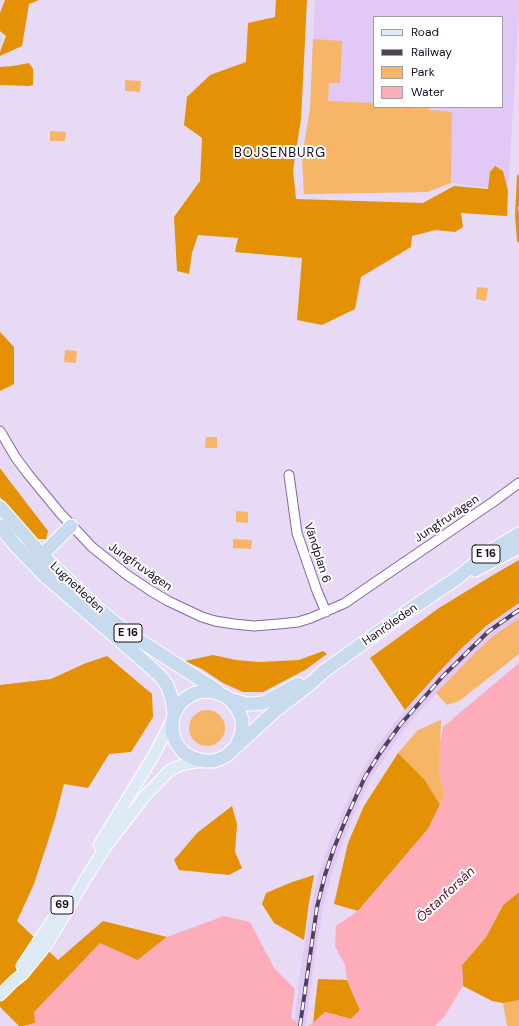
<!DOCTYPE html>
<html>
<head>
<meta charset="utf-8">
<style>
	body { margin:0 }
	#map { position:relative; width:519px; height:1026px; overflow:hidden; background:#e8d9f5; font-family:"DM Sans",sans-serif }
	canvas { display:block }
	.legend { position:absolute; left:373px; top:16px; width:130px; height:92px; box-sizing:border-box; background:#fff; border:1px solid #a39da7; margin:0; padding:5px 7px; list-style:none; font-size:12px; color:#1a0b24 }
	.legend li { display:flex; align-items:center; gap:8px; height:20px }
	.legend b { width:20px; border:1px solid #a39da7 }
</style>
</head>
<body>
<div id="map">
<canvas width="519" height="1026"></canvas>
<ul class="legend">
<li><b style="height:5px;background:#dde9f5"></b>Road</li>
<li><b style="height:5px;background:#51425b"></b>Railway</li>
<li><b style="height:11px;background:#f7b567"></b>Park</li>
<li><b style="height:11px;background:#fcadb9"></b>Water</li>
</ul>
</div>
<script>
const context = document.querySelector('canvas').getContext('2d');
context.lineJoin = 'round';
function fillPath(path, color) { context.fillStyle = color; context.fill(path, 'evenodd'); }
const shape = rows => new Path2D(rows.map(r => 'M' + r).join(''));
function strokePath(path, color, width, dash) { context.strokeStyle = color; context.lineWidth = width; context.lineCap = dash ? 'butt' : 'round'; context.setLineDash(dash || []); context.stroke(path); }
function label(font, color, halo, rows, align = 'center') {
  context.font = font + ' "DM Sans",sans-serif'; context.lineWidth = 4; context.setLineDash([]); context.textBaseline = 'middle'; context.strokeStyle = halo; context.fillStyle = color; for (const [text, x, y, turn = 0] of rows) {
    context.save(); context.translate(x, y); context.rotate((+turn || 0) * Math.PI / 180); context.textAlign = isNaN(turn) ? turn : align; if (halo) context.strokeText(text, 0, 0); context.fillText(text, 0, 0); context.restore();
  }
}
const built = shape([
	[315,0,519,0,519,13,508,190,451,183,427,192,304,194,302,156,310,109],
	[374,17,502,17,502,107,374,107],
	[519,603,519,618,493,636,448,680,405,728,385,757,370,780,353,816,340,850,331,877,323,908,312,976,306,1026,294,1026,300,974,311,906,319,873,328,846,342,812,360,774,374,750,396,721,439,672,464,646,486,626]
]);
const green = shape([
	[313,39,342,41,340,83,329,83,328,101,374,103,374,107,429,107,429,110,452,112,451,183,427,192,304,194,302,156,310,109],
	[125,80,141,81,140,92,125,91],
	[50,131,66,132,65,141,50,141],
	[477,287,488,288,486,301,476,299],
	[65,350,77,351,76,363,64,362],
	[206,437,217,437,217,448,205,448],
	[236,511,248,512,248,523,236,522],
	[233,539,252,540,251,549,233,548],
	[519,618,519,654,459,701,447,705,436,693,473,655,493,636],
	'189 728a18 18 0 1 1 36 0a18 18 0 1 1-36 0Z',
	[441,720,439,773,445,794,440,805,425,780,398,753,418,730],
	[519,1000,519,1026,507,1026,503,1003]
]);
const forest = shape([
	[5,0,39,0,29,4,22,46,0,56,0,52,6,36,0,31,0,13],
	[276,0,307,0,301,119,293,170,296,199,423,203,454,186,488,189,490,172,495,166,503,171,508,191,507,216,461,213,463,227,455,232,436,230,412,236,411,247,361,277,355,309,322,325,297,320,302,258,235,252,238,238,198,235,192,253,189,274,177,271,174,217,200,181,202,138,184,125,187,97,210,75,246,62,248,23,275,17],
	[29,63,33,69,33,85,29,86,0,85,0,67,13,66],
	[517,174,519,176,519,206,518,207,519,214,519,243,517,241,515,216],
	[0,332,14,347,14,384,0,391],
	[0,468,5,475,48,531,46,539,37,539,0,497],
	[519,560,519,603,486,626,464,646,439,672,405,710,370,658,439,608,493,575],
	[323,651,327,654,305,670,263,692,243,692,223,683,202,669,185,661,213,655,236,660,260,662,299,660],
	[107,656,152,694,153,717,131,752,109,754,88,788,64,784,55,819,34,884,17,921,58,960,103,921,167,937,138,960,35,1023,24,1026,19,1026,0,1007,0,685,51,679,86,663],
	[398,753,425,780,440,805,428,829,358,911,334,904,348,843,364,806],
	[232,806,237,824,235,852,242,868,229,875,179,870,174,860,197,833],
	[314,875,309,902,304,940,274,923,262,904,266,893,292,882],
	[519,892,519,1000,503,1003,492,1001,463,986,462,965,486,937,503,905],
	[318,979,347,980,360,1010,351,1019,325,1012,313,1023]
]);
const water = shape([
	[519,663,519,892,503,905,486,937,462,965,463,986,444,1017,435,1026,307,1026,313,1023,325,1012,351,1019,360,1010,347,980,345,965,335,946,336,926,358,911,428,829,445,794,439,773,439,748,443,727],
	[224,916,250,922,274,968,295,989,291,1018,301,1026,24,1026,35,1023,34,1012,100,943,138,960,167,937]
]);
const minor = shape([
	[0,431,16,458,28,474,60,513,92,547,127,575,151,591,168,601,202,617,215,621,234,624,254,626,279,624,298,622,311,618,345,603,374,583,493,502,519,483],
	[289,475,297,533,317,591,326,612]
]);
const major = shape([
	[99,845,154,755,172,720],
	[22,966,61,907],
	[0,995,14,981,23,974,41,952,49,941,86,878,105,848,144,797,170,770,184,764,204,761]
]);
const highway = shape([
	[0,507,42,555,97,608,119,626,142,642,218,691],
	[0,526,15,545,44,575,146,663,160,676,167,685,172,699,174,714],
	[36,561,71,526],
	[475,570,519,547],
	[229,699,247,704,252,704,263,703,298,684],
	[237,745,242,732,242,719,237,708,229,699,225,696,215,692,205,691,195,693,186,698,179,705,174,714,173,719,172,731,176,743,183,752,193,758,204,761,214,761,222,758,227,755,276,710,311,683,323,672,395,620,457,578,489,552,519,534]
]);
const rail = shape([
	[300,1026,317,907,325,875,334,848,348,814,365,777,380,753,400,725,443,676,489,631,519,610]
]);
const shields = [
	[486,554,28],
	[128,633,28],
	[62,905,22]
];
const shieldNames = [
	["E 16",486,554],
	["E 16",128,633],
	["69",62,905]
];
const streetNames = [
	["Jungfruvägen",447,519,-34],
	["Vändplan 6",317,553,72],
	["Jungfruvägen",140,567,35],
	["Lugnetleden",77,588,43],
	["Hanröleden",390,625,-35]
];
const neighbourhoodNames = [
	["BOJSENBURG",280,154]
];
const waterNames = [
	["Östanforsån",446,895,-43]
];
fillPath(built, '#e1c8f6');
fillPath(green, '#f7b567');
fillPath(forest, '#e49105');
fillPath(water, '#fcadb9');
strokePath(minor, '#8965a5', 11);
strokePath(major, '#fff', 13);
strokePath(highway, '#fff', 15);
strokePath(minor, '#fff', 9);
strokePath(major, '#dde9f5', 11);
strokePath(highway, '#c7daee', 13);
strokePath(rail, '#51425b', 4);
strokePath(rail, '#fff', 2.5, [8]);
for (const [x, y, w] of shields) { const box = new Path2D(); box.roundRect(x - w / 2, y - 9, w, 18, 3); context.fillStyle = '#fff'; context.fill(box); strokePath(box, '#1a0b24', 1); }
label('bold 11px', '#1a0b24', null, shieldNames);
label('12px', '#1a0b24', '#fff', streetNames);
context.letterSpacing = '1px';
label('13px', '#1a0b24', '#fff', neighbourhoodNames);
context.letterSpacing = '0px';
label('italic 13px', '#590822', '#fff', waterNames);
</script>
</body>
</html>
